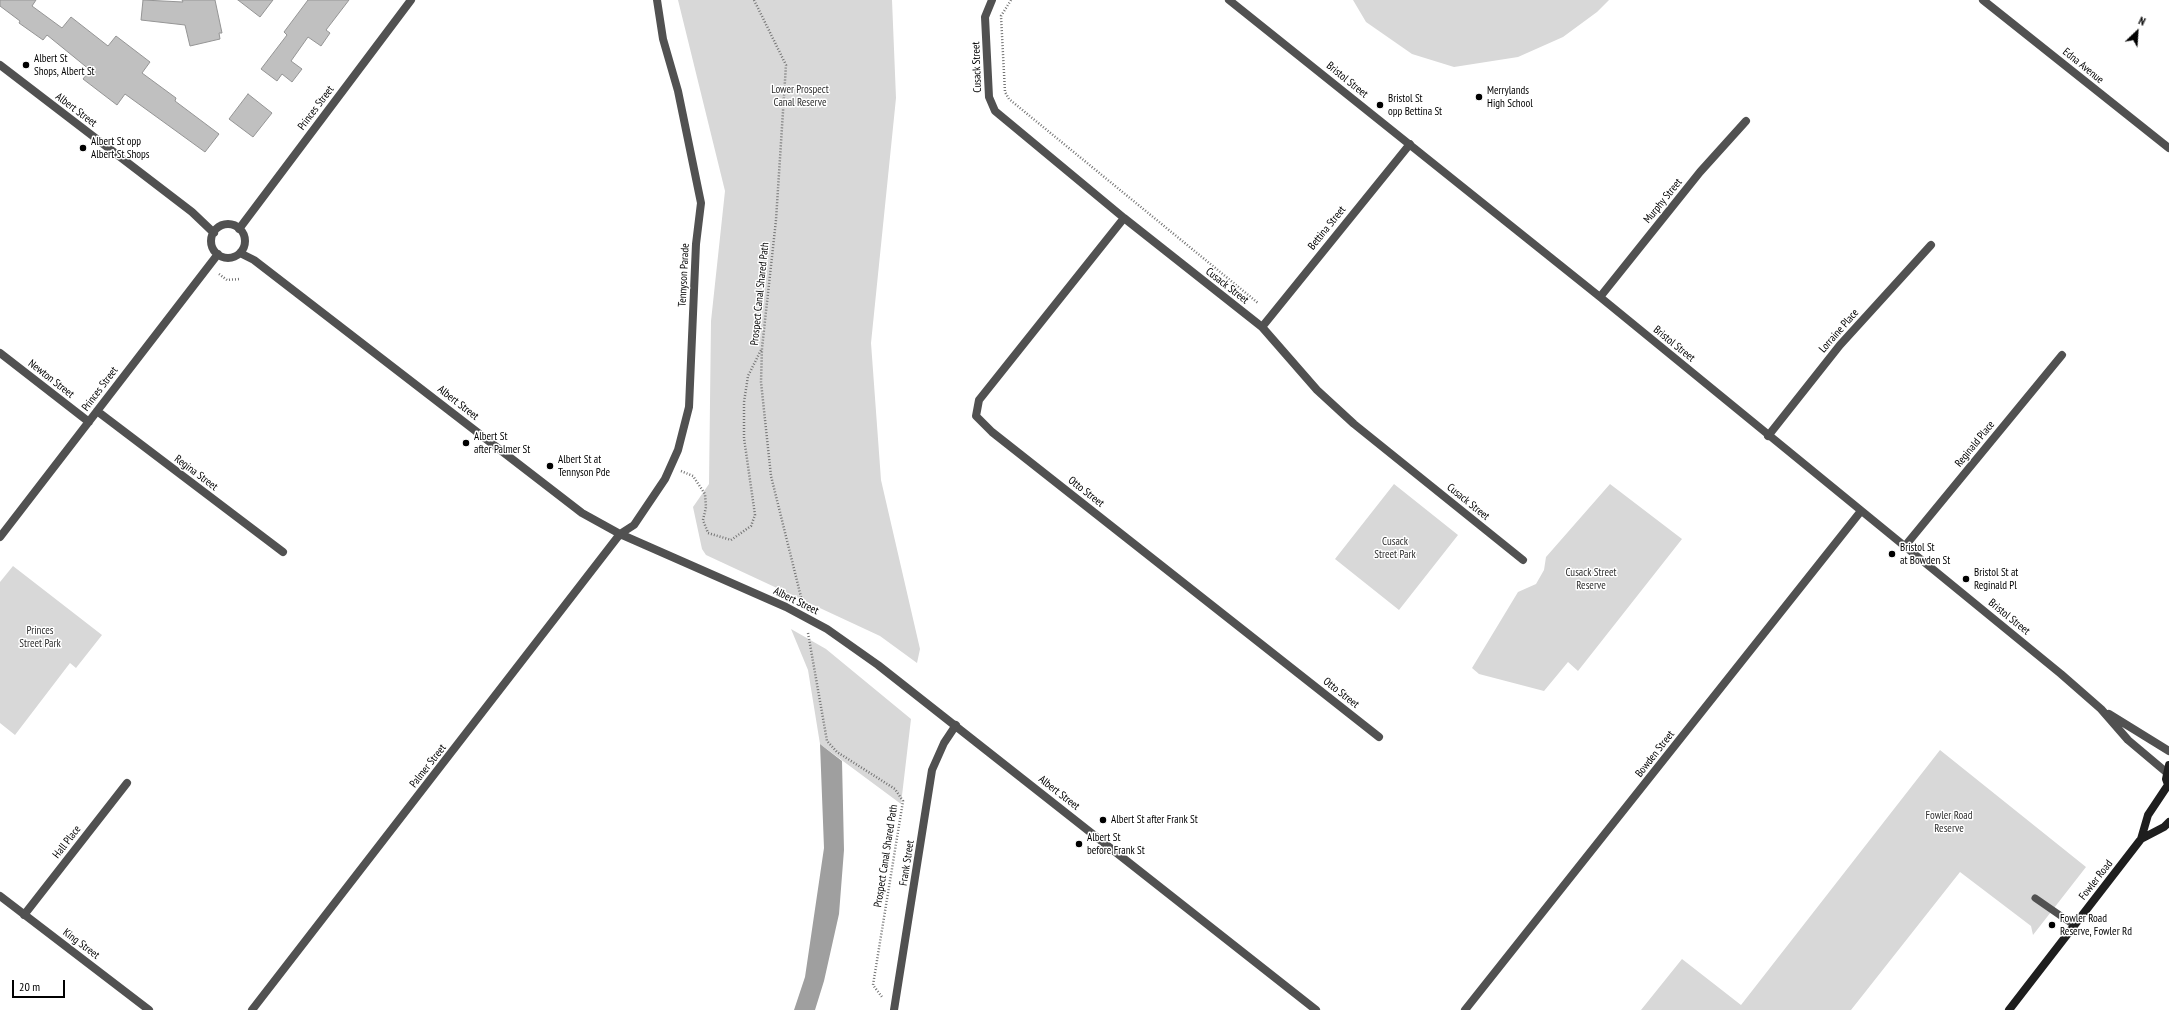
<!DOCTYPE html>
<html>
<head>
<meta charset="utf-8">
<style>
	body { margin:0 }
	#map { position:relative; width:2169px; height:1010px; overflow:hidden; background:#fff; font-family:"PT Sans Narrow",sans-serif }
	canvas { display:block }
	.north { position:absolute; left:2117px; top:12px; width:40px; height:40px; -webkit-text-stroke:3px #fff; paint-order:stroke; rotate:25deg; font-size:11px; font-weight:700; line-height:16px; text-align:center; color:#000 }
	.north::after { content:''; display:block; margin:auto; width:14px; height:18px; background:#000; clip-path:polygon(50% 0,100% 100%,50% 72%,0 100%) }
	.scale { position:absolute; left:12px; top:980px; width:53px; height:18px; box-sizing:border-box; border:2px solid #000; border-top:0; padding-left:5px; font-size:12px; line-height:14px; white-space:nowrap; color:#000; -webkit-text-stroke:3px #fff; paint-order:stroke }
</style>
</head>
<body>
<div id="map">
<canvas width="2169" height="1010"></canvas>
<div class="north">N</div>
<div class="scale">20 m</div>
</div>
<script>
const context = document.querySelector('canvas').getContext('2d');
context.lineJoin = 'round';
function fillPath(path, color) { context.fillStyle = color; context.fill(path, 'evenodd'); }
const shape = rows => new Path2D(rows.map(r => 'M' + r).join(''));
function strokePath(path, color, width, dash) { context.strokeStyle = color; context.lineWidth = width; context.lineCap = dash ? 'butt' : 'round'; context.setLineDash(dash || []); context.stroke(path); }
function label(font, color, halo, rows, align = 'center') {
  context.font = font + ' "PT Sans Narrow",sans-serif'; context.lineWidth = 3; context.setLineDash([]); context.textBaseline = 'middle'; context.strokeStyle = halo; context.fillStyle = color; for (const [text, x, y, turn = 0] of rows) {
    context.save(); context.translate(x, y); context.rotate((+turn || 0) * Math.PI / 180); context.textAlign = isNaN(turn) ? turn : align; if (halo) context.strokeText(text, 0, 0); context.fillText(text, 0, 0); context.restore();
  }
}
const green = shape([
	[678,0,892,0,896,98,871,343,881,480,920,649,917,663,880,636,706,555,702,549,693,507,709,484,711,321,725,191],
	[1353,0,1609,0,1597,12,1563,37,1518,57,1454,67,1412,54,1366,22],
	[1394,484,1458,535,1399,610,1335,559],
	[1610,484,1682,539,1578,671,1568,662,1544,691,1479,674,1472,668,1518,592,1536,584,1544,570,1546,557],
	[13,566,102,635,76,668,70,663,15,735,0,723,0,582],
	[791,629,826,649,911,719,901,804,820,744,808,670],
	[1940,750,2086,867,2033,935,2031,926,1960,872,1851,1010,1641,1010,1682,959,1741,1005]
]);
const water = shape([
	[820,744,842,761,844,850,839,914,824,981,815,1010,794,1010,805,977,824,848]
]);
const building = shape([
	[0,0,36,0,32,6,62,28,71,17,108,46,116,36,150,62,142,73,176,98,175,101,219,134,205,152,125,94,117,105,83,79,90,70,47,35,43,40,19,23,20,21,0,6,0,0],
	[143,0,183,2,182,0,215,0,222,33,219,33,220,39,190,46,185,25,141,20,143,0],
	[238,0,273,0,260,17,238,0],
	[308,0,349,0,326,30,330,33,321,46,308,37,291,61,302,69,292,82,282,74,277,81,261,69,287,35,284,32,308,0],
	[248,94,272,113,253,137,229,119,248,94]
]);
const path = shape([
	[754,0,786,65,776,220,762,348,761,382,771,476,802,601],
	[1011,0,1001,16,1005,92,1009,99,1258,303],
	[219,274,227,280,240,279],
	[681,471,693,476,705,494,706,507,703,520,708,533,731,540,751,526,755,515,744,438,744,402,748,376,761,350],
	[808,633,827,741,837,752,895,789,903,801,873,985,882,997]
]);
const lane = shape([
	[2035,898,2074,925]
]);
const street = shape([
	[992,0,985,17,989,97,995,111,1124,218,1262,327,1317,390,1354,424,1523,560],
	[1229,0,1600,297,2061,674,2101,709,2128,740,2166,772],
	[1983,0,2169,148],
	[0,65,192,212,214,233],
	[1124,218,979,400,976,416,992,432,1379,737],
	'211 241a17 17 0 1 1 34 0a17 17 0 1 1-34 0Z',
	[239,229,411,0],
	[240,253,254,260,582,513,620,534,786,607,827,629,878,665,1316,1010],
	[1600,297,1700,172,1746,121],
	[1262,327,1410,144],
	[0,353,89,422],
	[97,411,283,552],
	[1768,436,1840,345,1931,245],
	[0,537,218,254],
	[1905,546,2062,355],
	[2109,714,2169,751],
	[0,896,149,1010],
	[24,915,127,783],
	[252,1010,620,534,634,525,665,479,678,450,689,407,696,244,701,203,678,91,663,39,657,0],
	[894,1010,932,770,944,743,956,725],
	[1465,1010,1861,511]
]);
const secondary = shape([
	[2169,765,2166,779,2169,787],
	[2141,839,2164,827,2169,822],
	[2009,1010,2141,839,2148,815,2168,785]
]);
const markers = [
	[26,65,4,"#000"],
	[1479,97,4,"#000"],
	[1380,105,4,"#000"],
	[83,148,4,"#000"],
	[466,443,4,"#000"],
	[550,466,4,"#000"],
	[1892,554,4,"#000"],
	[1966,579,4,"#000"],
	[1103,820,4,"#000"],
	[1079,844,4,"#000"],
	[2052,925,4,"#000"]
];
const poiNames = [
	["Albert St",34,59],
	["Shops, Albert St",34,72],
	["Merrylands",1487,91],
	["High School",1487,104],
	["Bristol St",1388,99],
	["opp Bettina St",1388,112],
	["Albert St opp",91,142],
	["Albert St Shops",91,155],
	["Albert St",474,437],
	["after Palmer St",474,450],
	["Albert St at",558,460],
	["Tennyson Pde",558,473],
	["Bristol St",1900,548],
	["at Bowden St",1900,561],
	["Bristol St at",1974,573],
	["Reginald Pl",1974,586],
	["Albert St after Frank St",1111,820],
	["Albert St",1087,838],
	["before Frank St",1087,851],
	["Fowler Road",2060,919],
	["Reserve, Fowler Rd",2060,932]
];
const streetNames = [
	["Edna Avenue",2083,66,39],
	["Cusack Street",977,67,-92],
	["Bristol Street",1347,80,39],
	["Princes Street",316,108,-53],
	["Albert Street",76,110,37],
	["Murphy Street",1663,201,-51],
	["Bettina Street",1327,228,-51],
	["Tennyson Parade",684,275,-87],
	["Cusack Street",1227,286,38],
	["Prospect Canal Shared Path",760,294,-84],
	["Lorraine Place",1839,331,-49],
	["Bristol Street",1674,344,39],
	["Newton Street",51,379,38],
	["Princes Street",100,389,-53],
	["Albert Street",458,403,38],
	["Reginald Place",1975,444,-51],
	["Regina Street",196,473,37],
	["Otto Street",1086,492,38],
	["Cusack Street",1468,502,39],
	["Albert Street",796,601,26],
	["Bristol Street",2009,617,39],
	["Otto Street",1341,693,38],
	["Bowden Street",1655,754,-52],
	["Palmer Street",428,766,-52],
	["Albert Street",1059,793,38],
	["Hall Place",67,842,-52],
	["Prospect Canal Shared Path",886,856,-81],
	["Frank Street",907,863,-81],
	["Fowler Road",2096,880,-52],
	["King Street",81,944,37]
];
const parkNames = [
	["Lower Prospect",800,90],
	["Canal Reserve",800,103],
	["Cusack",1395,542],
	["Street Park",1395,555],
	["Cusack Street",1591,573],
	["Reserve",1591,586],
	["Princes",40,631],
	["Street Park",40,644],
	["Fowler Road",1949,816],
	["Reserve",1949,829]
];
fillPath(green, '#d8d8d8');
fillPath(water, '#9f9f9f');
fillPath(building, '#c0c0c0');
strokePath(building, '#959595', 1);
strokePath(path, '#737373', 2.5, [1, 2]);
strokePath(lane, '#515151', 7);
strokePath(street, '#515151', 8);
strokePath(secondary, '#1e1e1e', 8);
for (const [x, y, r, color] of markers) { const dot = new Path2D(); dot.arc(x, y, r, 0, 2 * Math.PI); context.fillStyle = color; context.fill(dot); strokePath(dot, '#fff', 1.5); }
label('11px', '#000', '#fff', poiNames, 'left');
label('11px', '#000', '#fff', streetNames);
label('11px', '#2f2f2f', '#fff', parkNames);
</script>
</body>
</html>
